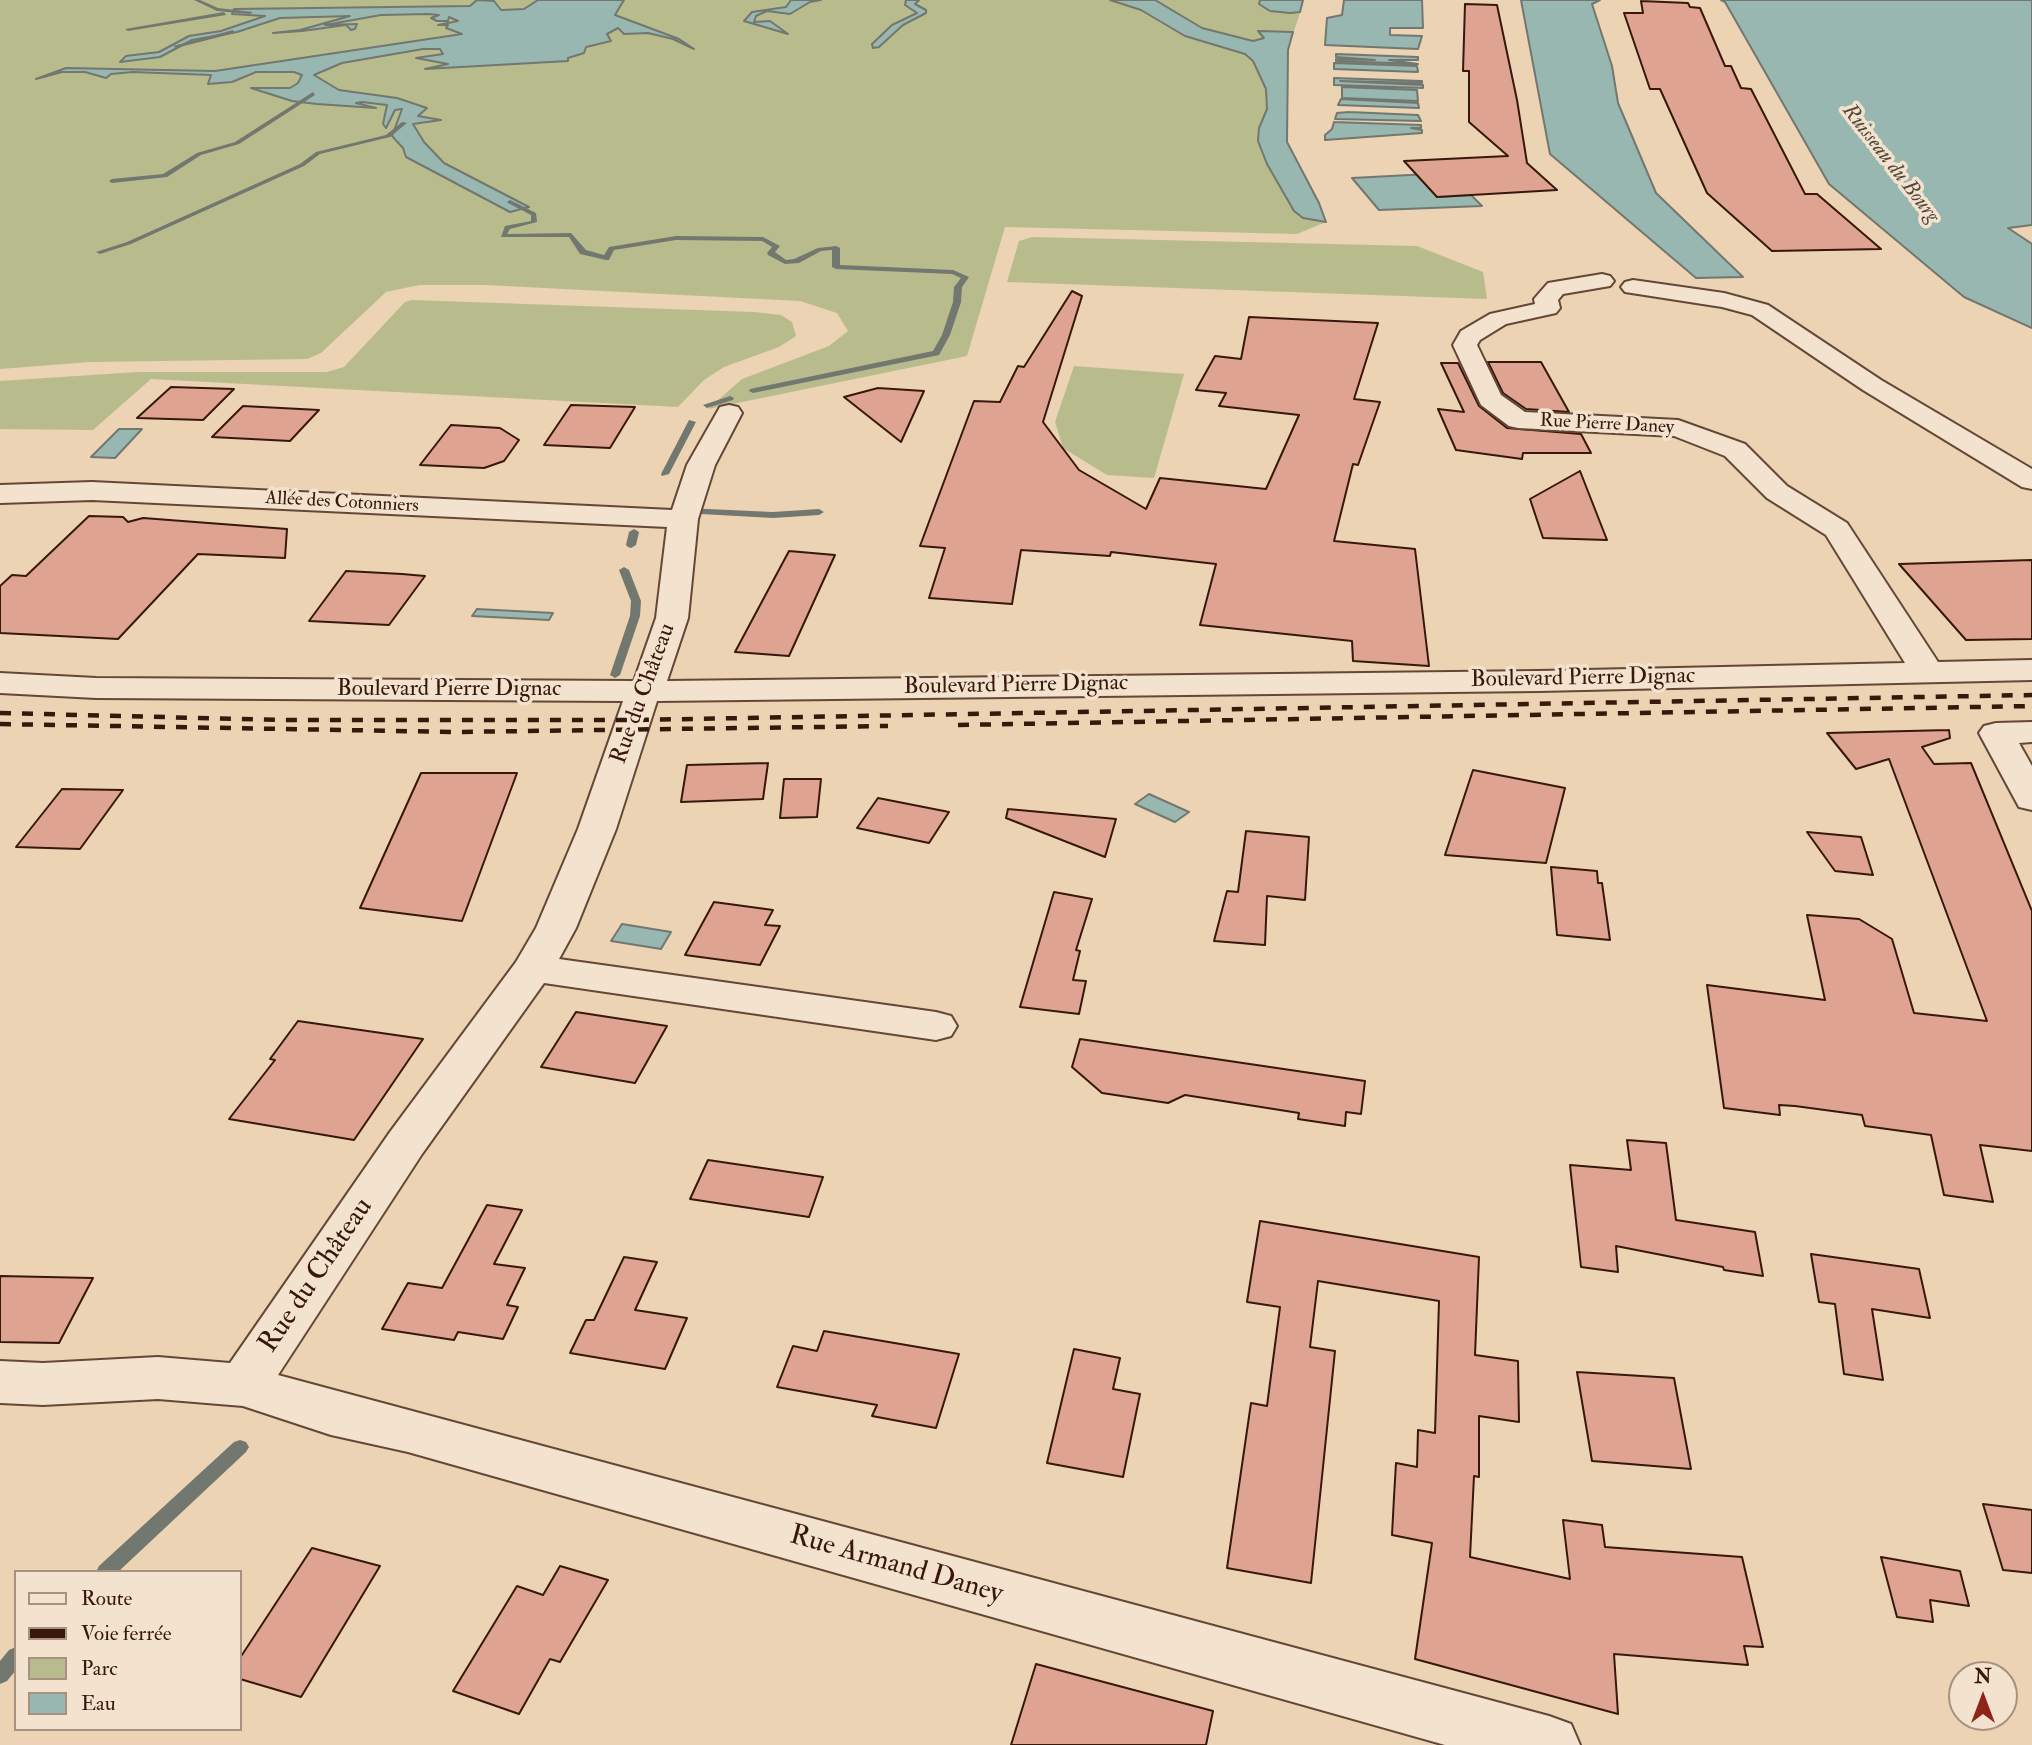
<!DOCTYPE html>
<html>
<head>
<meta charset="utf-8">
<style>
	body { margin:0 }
	#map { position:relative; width:2032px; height:1745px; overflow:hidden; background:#ebd3b3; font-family:"IM FELL Double Pica",serif }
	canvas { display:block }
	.legend { position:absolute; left:14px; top:1570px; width:228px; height:161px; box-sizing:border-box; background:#f2e2ce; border:2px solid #a79180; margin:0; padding:9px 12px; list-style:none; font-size:21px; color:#37180b }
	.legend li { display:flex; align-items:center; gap:14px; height:35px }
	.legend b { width:35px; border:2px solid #a79180 }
	.north { position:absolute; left:1948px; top:1661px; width:70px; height:70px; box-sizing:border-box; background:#f2e2ce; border:2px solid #a79180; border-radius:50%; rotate:0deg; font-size:19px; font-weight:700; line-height:28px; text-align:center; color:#37180b }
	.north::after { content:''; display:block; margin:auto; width:24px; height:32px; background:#8f2418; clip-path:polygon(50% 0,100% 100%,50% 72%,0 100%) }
</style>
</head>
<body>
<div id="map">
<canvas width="2032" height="1745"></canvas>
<ul class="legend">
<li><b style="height:9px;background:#f2e2ce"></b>Route</li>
<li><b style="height:9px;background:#37180b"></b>Voie ferrée</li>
<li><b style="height:19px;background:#b8bc8c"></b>Parc</li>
<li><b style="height:19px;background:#99b7b1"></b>Eau</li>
</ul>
<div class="north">N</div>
</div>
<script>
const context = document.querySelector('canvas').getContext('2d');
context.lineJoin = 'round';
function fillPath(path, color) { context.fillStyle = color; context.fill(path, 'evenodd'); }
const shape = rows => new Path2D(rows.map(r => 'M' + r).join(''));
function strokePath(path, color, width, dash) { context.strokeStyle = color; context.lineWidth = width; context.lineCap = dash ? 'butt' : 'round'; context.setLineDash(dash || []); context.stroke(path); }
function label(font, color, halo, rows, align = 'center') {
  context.font = font + ' "IM FELL Double Pica",serif'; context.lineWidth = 7; context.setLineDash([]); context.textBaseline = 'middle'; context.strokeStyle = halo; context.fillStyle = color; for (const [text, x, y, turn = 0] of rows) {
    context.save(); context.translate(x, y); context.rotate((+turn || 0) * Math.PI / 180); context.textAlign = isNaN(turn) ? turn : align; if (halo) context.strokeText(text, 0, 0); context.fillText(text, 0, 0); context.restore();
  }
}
const green = shape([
	[0,0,1304,0,1288,50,1287,142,1319,203,1326,222,1297,234,1005,227,967,356,708,409,742,379,829,346,848,331,837,313,800,301,485,285,419,285,386,292,321,353,307,359,90,362,0,369],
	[1032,237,1417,246,1483,272,1487,299,1007,282,1019,241],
	[412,300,754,312,781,315,792,322,796,336,779,347,724,367,704,380,678,407,151,379,93,430,0,429,0,381,138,372,327,372,344,367,405,302],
	[1074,366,1184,374,1154,478,1107,475,1063,448,1055,422]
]);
const water = shape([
	[477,0,494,1,501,10,524,9,538,0,624,0,615,15,679,39,694,49,673,39,648,33,624,34,618,28,607,34,611,41,586,47,584,53,568,58,568,61,425,69,448,64,416,58,443,54,440,49,423,49,342,63,314,75,339,90,397,98,427,108,418,116,441,120,413,124,424,142,444,163,529,207,510,212,406,157,403,148,392,136,402,109,395,110,386,128,383,124,387,105,362,102,356,103,376,108,317,104,292,101,251,88,290,88,298,83,302,75,294,72,256,72,232,82,208,84,211,75,133,72,111,74,106,78,85,72,62,72,36,79,66,68,215,71,462,34,446,28,448,25,438,25,458,21,449,17,448,21,437,21,431,18,439,15,428,14,381,15,325,25,357,24,355,29,351,30,346,25,302,31,273,33,300,30,350,16,280,18,237,32,192,40,160,57,120,62,126,56,159,52,189,36,221,31,265,16,232,14,234,9,470,6,477,0],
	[791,0,821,0,810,2,790,14,767,11,756,16,754,22,770,21,788,34,744,21,752,12,786,7,791,0],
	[906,0,919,0,915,4,926,10,926,13,903,25,879,47,873,48,872,44,892,25,917,13,905,5,906,0],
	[1110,0,1155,0,1202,28,1253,41,1264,38,1258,31,1293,32,1288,50,1287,142,1319,203,1326,222,1303,218,1294,211,1267,164,1258,141,1259,128,1267,109,1266,89,1253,61,1245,54,1185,36,1141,10,1110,0],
	[1260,0,1303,0,1300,12,1290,13,1270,11,1259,4,1260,0],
	[1344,0,1422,0,1423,28,1390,28,1390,35,1422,36,1418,49,1325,45,1327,18,1342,15,1344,0],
	[1521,0,1600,0,1592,4,1612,66,1618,103,1656,193,1743,277,1696,278,1550,154,1521,0],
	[1721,0,2032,0,2032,225,2008,228,2032,244,2032,328,1964,297,1829,184,1725,2,1721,0],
	[1336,54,1418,57,1418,60,1389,60,1418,64,1336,61,1336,59,1375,60,1336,57,1336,54],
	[1334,63,1417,66,1418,72,1334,69,1334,63],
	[1334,78,1422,81,1422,83,1340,81,1423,85,1423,88,1334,85,1334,78],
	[1342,87,1417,90,1418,101,1342,98,1342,87],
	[1341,99,1418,103,1419,108,1338,105,1341,99],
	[1349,112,1418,115,1421,121,1335,119,1337,113,1349,112],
	[1334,122,1421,125,1421,128,1411,128,1422,130,1422,133,1325,140,1325,135,1332,129,1334,122],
	[1449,173,1437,197,1471,195,1482,206,1379,210,1352,178,1449,173],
	[119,429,142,429,115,458,91,457,119,429],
	[477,609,553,613,549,620,472,616,477,609],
	[1149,794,1189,812,1175,822,1135,804,1149,794],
	[622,924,671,932,661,949,611,941,622,924]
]);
const stream = shape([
	[194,0,200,0,218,8,253,12,250,14,217,11,194,0],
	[224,12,226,15,128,31,125,29,224,12],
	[233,30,235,33,176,48,173,46,233,30],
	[313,92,315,95,239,144,201,155,167,177,112,183,109,181,112,179,163,174,197,153,235,142,313,92],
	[402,122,407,123,390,137,320,154,304,166,131,244,100,254,96,252,127,242,300,164,316,152,386,135,402,122],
	[510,200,536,213,537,222,510,229,507,234,571,233,586,250,604,255,609,247,676,236,763,237,778,245,780,246,775,252,786,260,794,259,818,248,836,246,840,248,840,265,953,270,969,277,962,287,961,302,950,335,939,355,753,393,749,391,750,389,933,351,942,335,953,302,954,287,961,278,952,274,836,269,832,267,832,250,821,251,799,263,785,264,768,255,767,253,772,247,762,241,676,240,614,250,609,260,606,260,580,254,569,237,501,237,505,226,531,221,531,215,508,203,507,202,510,200],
	[730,396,734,398,733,400,707,408,703,405,730,396],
	[689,420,696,422,669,474,662,476,661,474,689,420],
	[686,508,773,512,819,509,824,512,819,515,773,518,683,513,683,509,686,508],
	[634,529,639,532,636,545,631,548,628,547,626,545,629,532,634,529],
	[624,567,629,570,641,601,640,616,620,675,615,678,610,675,630,616,631,601,619,570,624,567],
	[240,1440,246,1442,249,1447,246,1452,118,1572,96,1572,99,1566,234,1442,240,1440],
	[16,1647,16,1670,7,1681,0,1684,0,1661,9,1650,16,1647]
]);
const building = shape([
	[1641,1,1688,3,1690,7,1700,8,1725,66,1731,66,1741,88,1751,89,1805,194,1817,194,1881,249,1772,251,1707,193,1660,89,1650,89,1624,13,1643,13,1641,1],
	[1465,4,1497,5,1517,100,1527,163,1557,190,1437,197,1404,161,1508,156,1469,122,1469,71,1463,71,1465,4],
	[1072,291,1082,296,1043,422,1079,470,1146,509,1160,478,1266,489,1299,415,1219,406,1226,393,1196,390,1215,356,1241,359,1249,317,1378,323,1354,399,1380,402,1358,465,1353,464,1334,541,1415,549,1429,666,1353,661,1352,641,1200,625,1216,564,1111,552,1110,556,1021,550,1012,604,929,598,945,548,920,546,974,401,1000,402,1018,366,1024,367,1072,291],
	[1488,362,1541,362,1569,412,1526,409,1503,393,1488,362],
	[1441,363,1458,363,1479,406,1507,428,1581,434,1591,453,1523,453,1522,459,1456,450,1438,409,1464,412,1441,363],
	[171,387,234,389,203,420,137,418,171,387],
	[878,388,924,391,901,442,844,397,878,388],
	[571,405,635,407,610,448,544,445,571,405],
	[243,406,319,410,290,441,212,437,243,406],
	[451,425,500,428,519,440,504,461,484,468,420,465,451,425],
	[1580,471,1607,540,1543,538,1530,499,1580,471],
	[89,516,123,517,128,522,143,518,287,529,285,558,198,554,118,639,0,633,0,586,12,575,26,576,89,516],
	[789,551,835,555,789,656,735,652,789,551],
	[2032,560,2032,639,1966,640,1899,564,2032,560],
	[346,571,402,574,425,576,389,625,309,621,346,571],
	[1949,730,1950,738,1922,747,1934,764,1971,763,2032,911,2032,1151,1980,1145,1993,1202,1944,1195,1931,1135,1865,1126,1862,1115,1795,1106,1779,1105,1780,1115,1724,1108,1707,985,1825,1000,1807,915,1859,919,1892,939,1914,1013,1987,1021,1889,759,1856,769,1827,733,1949,730],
	[768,763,763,799,681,802,687,765,768,763],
	[1473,770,1565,788,1546,863,1445,855,1473,770],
	[421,773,517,773,462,921,360,908,421,773],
	[784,779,821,779,817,817,780,818,784,779],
	[62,789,123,790,80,849,16,847,62,789],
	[878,798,949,812,929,843,857,828,878,798],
	[1008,809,1116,819,1105,857,1006,818,1008,809],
	[1246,831,1309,837,1305,900,1267,896,1265,945,1214,941,1227,891,1238,892,1246,831],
	[1807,832,1861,837,1873,875,1835,871,1807,832],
	[1551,867,1597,871,1598,883,1602,883,1610,940,1557,935,1551,867],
	[1054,892,1092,899,1076,950,1080,951,1073,980,1086,981,1079,1014,1020,1007,1054,892],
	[714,902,773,910,765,925,780,926,760,965,685,955,714,902],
	[576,1012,667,1026,635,1083,541,1067,576,1012],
	[298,1021,423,1039,354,1140,229,1119,275,1060,270,1059,298,1021],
	[1080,1039,1365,1081,1361,1114,1346,1112,1345,1126,1298,1119,1299,1113,1185,1095,1168,1103,1102,1093,1072,1067,1080,1039],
	[1627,1140,1666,1143,1676,1220,1755,1232,1763,1276,1724,1270,1723,1267,1616,1246,1618,1272,1581,1267,1570,1165,1631,1170,1627,1140],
	[708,1160,823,1177,809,1217,690,1199,708,1160],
	[487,1205,522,1210,494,1264,525,1268,507,1305,518,1307,503,1339,458,1332,454,1340,382,1329,408,1283,442,1288,487,1205],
	[1260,1221,1479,1257,1475,1355,1518,1361,1519,1422,1479,1416,1479,1477,1474,1476,1470,1557,1570,1579,1563,1520,1602,1525,1605,1547,1742,1557,1763,1647,1744,1646,1748,1665,1614,1654,1618,1714,1415,1659,1432,1543,1392,1535,1394,1497,1396,1463,1417,1467,1418,1430,1435,1433,1439,1301,1318,1281,1310,1347,1335,1351,1311,1583,1227,1568,1251,1403,1267,1406,1280,1307,1247,1302,1260,1221],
	[1811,1254,1919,1269,1930,1318,1872,1309,1883,1380,1844,1374,1835,1304,1819,1302,1811,1254],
	[624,1257,657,1262,635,1310,687,1318,665,1369,570,1353,586,1320,594,1320,624,1257],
	[0,1276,93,1278,59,1343,0,1342,0,1276],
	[824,1331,959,1354,936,1428,872,1416,877,1405,777,1387,793,1346,817,1351,824,1331],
	[1074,1349,1120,1358,1113,1389,1140,1394,1123,1477,1047,1463,1074,1349],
	[1577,1372,1674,1378,1691,1469,1592,1461,1577,1372],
	[1983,1504,2032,1510,2032,1573,2003,1570,1983,1504],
	[312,1548,380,1566,301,1697,240,1679,240,1658,312,1548],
	[1881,1557,1960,1571,1969,1606,1930,1600,1933,1622,1897,1617,1881,1557],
	[560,1566,608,1580,560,1662,550,1659,519,1714,453,1691,517,1586,543,1595,560,1566],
	[1036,1664,1213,1711,1206,1745,1011,1745,1036,1664]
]);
const minor = shape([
	[1602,274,1610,276,1614,281,1610,286,1563,294,1558,300,1560,308,1556,313,1506,324,1480,340,1477,345,1501,395,1525,412,1678,420,1745,444,1787,486,1847,523,1938,662,2032,660,2032,680,1539,691,657,701,616,829,576,928,559,959,936,1012,951,1016,957,1026,951,1036,936,1040,544,983,422,1154,278,1375,1549,1716,1571,1724,1580,1745,1445,1745,408,1452,331,1435,243,1406,158,1399,43,1405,0,1403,0,1361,43,1363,158,1357,230,1363,390,1132,516,962,536,928,578,829,623,701,96,698,0,693,0,673,96,678,634,681,656,618,667,527,92,500,0,503,0,485,92,482,672,510,687,465,720,407,729,405,738,407,742,413,715,465,698,519,688,618,667,681,1539,671,1905,663,1826,535,1767,498,1725,456,1674,436,1518,428,1509,426,1481,405,1453,345,1461,331,1490,314,1535,304,1534,299,1548,283,1602,274],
	[1633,280,1724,293,1768,305,1881,380,2032,469,2032,489,2022,487,1863,390,1752,315,1722,307,1625,292,1621,287,1625,282,1633,280],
	[2032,722,2032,742,2019,743,2032,766,2032,810,2019,807,1979,733,1984,726,1996,723,2032,722]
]);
const rail = shape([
	[0,713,281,720,634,720,2032,695],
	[0,724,456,732,888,726],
	[958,725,2032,706]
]);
const farStreetnames = [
	["Rue Pierre Daney",1607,425,3],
	["Allée des Cotonniers",342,503,3]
];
const farWaternames = [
	["Ruisseau du Bourg",1890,164,52]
];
const streetNames = [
	["Boulevard Pierre Dignac",1583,679,-1],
	["Boulevard Pierre Dignac",1016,686,-1],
	["Boulevard Pierre Dignac",449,690],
	["Rue du Château",644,694,-70]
];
const nearStreetnames = [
	["Rue du Château",317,1276,-56],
	["Rue Armand Daney",896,1566,16]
];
fillPath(green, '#b8bc8c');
fillPath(water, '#99b7b1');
strokePath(water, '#72776f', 2);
fillPath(stream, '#72776f');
fillPath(building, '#dea491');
strokePath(building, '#37180b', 2);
strokePath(minor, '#644735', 4);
fillPath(minor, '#f2e2ce');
strokePath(rail, '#37180b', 4.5, [11, 11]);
label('19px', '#37180b', '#f2e2ce', farStreetnames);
label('italic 21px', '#54483d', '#f2e2ce', farWaternames);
label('23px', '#37180b', '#f2e2ce', streetNames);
label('28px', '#37180b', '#f2e2ce', nearStreetnames);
</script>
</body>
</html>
